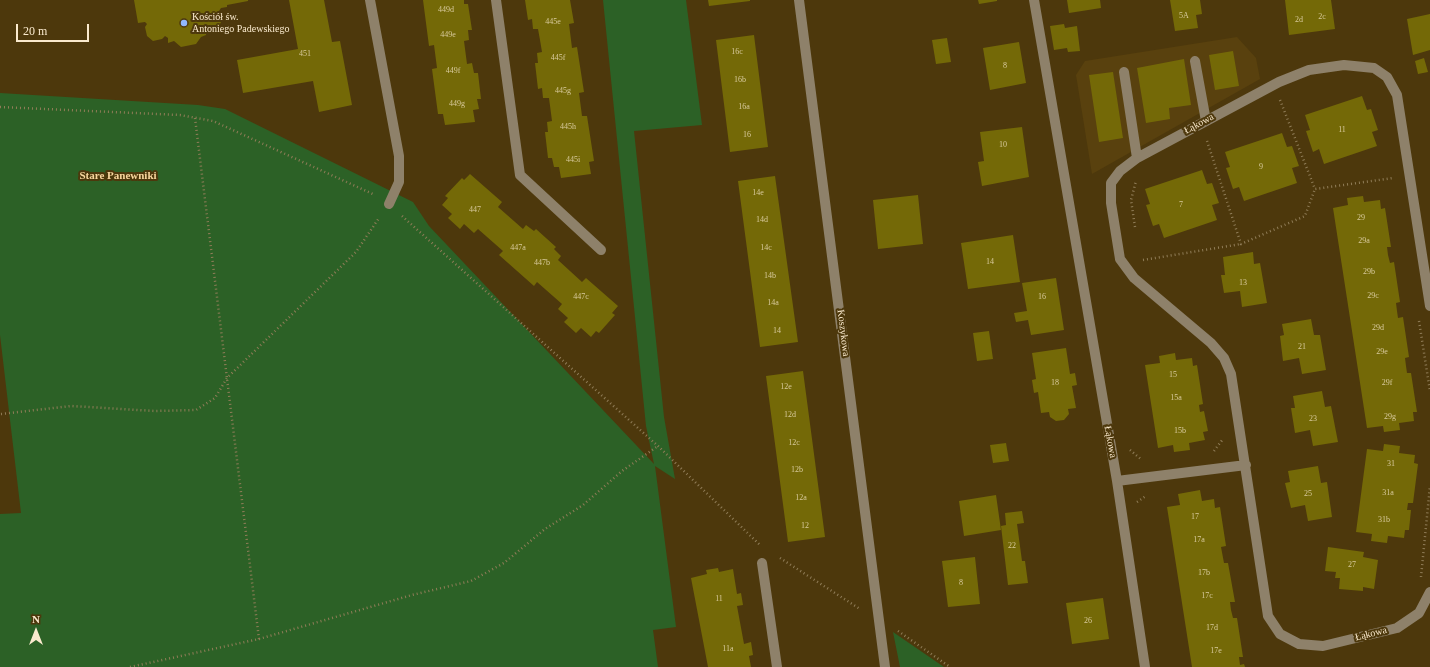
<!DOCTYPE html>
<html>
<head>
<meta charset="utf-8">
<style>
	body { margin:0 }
	#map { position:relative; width:1430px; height:667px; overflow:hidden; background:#4d380c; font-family:"Times New Roman",serif }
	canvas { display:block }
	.north { position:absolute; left:16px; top:611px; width:40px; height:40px; -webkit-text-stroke:3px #4d380c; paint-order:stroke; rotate:0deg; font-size:11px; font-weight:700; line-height:16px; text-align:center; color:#faeace }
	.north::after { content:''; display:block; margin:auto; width:14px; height:18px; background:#faeace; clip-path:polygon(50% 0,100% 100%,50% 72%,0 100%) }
	.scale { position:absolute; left:16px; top:24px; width:73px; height:18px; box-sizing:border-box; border:2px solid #faeace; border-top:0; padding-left:5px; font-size:12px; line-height:14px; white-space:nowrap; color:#faeace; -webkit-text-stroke:3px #4d380c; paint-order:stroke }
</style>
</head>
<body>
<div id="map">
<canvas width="1430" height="667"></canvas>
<div class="north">N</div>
<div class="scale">20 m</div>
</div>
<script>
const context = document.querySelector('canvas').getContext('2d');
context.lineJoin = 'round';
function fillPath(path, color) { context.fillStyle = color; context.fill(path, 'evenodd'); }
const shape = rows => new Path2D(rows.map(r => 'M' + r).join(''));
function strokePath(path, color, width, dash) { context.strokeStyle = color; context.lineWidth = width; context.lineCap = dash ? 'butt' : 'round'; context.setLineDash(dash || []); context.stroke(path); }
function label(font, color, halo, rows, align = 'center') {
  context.font = font + ' "Times New Roman",serif'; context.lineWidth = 4; context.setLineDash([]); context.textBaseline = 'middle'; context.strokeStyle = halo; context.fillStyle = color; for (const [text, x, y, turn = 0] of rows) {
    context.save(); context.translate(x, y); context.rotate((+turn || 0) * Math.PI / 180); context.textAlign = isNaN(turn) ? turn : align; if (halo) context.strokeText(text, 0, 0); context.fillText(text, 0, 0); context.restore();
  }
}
const built = shape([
	[1237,37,1256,58,1260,79,1092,174,1076,75,1085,61]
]);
const green = shape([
	[603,0,686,0,702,125,634,131,664,417,675,479,655,466,676,627,653,630,658,667,0,667,0,514,21,513,0,335,0,93,198,105,225,109,413,202,429,226,654,464,646,426],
	[893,632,944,667,900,667]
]);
const building = shape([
	[134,0,248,0,248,1,227,5,227,7,221,8,219,11,222,20,219,26,214,29,207,28,206,35,201,37,196,44,181,47,174,41,168,43,168,38,165,36,162,39,153,41,147,36,145,27,147,24,145,22,138,23],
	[289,0,324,0,332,42,340,41,352,105,319,112,313,81,243,93,237,60,298,49],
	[423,0,464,0,464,4,468,4,472,30,468,30,469,40,464,41,467,64,472,63,474,73,478,73,481,99,477,99,479,109,473,110,475,122,445,125,443,114,438,114,432,69,437,68,434,45,429,46],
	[525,0,570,0,574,23,569,24,572,48,577,47,584,92,579,93,582,116,587,116,594,161,589,162,591,174,561,178,559,167,554,167,552,158,548,158,545,132,548,132,547,122,552,121,549,98,543,98,542,88,538,89,535,63,538,63,537,53,542,52,540,40,538,29,533,29,532,19,528,20],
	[708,0,750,0,750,1,709,6],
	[978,0,997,0,997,1,979,4],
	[1067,0,1100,0,1101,8,1069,13],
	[1170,0,1200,0,1202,14,1196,15,1198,28,1175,31],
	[1285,0,1331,0,1335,29,1289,35],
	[1430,14,1430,50,1413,55,1407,19],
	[1064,24,1065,28,1077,26,1080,51,1068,52,1067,48,1054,50,1050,26],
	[754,35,768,147,730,152,716,40],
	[947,38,951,62,936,64,932,40],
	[1019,42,1026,83,990,90,983,48],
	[1233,51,1239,86,1215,90,1209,55],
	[1424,58,1428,72,1418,74,1415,61],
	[1184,59,1191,105,1169,108,1170,119,1146,123,1137,68],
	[1113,72,1123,138,1099,142,1089,75],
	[1362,96,1367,110,1371,109,1378,130,1372,132,1377,146,1324,164,1319,149,1313,152,1306,131,1310,130,1305,115],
	[1022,127,1029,177,982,186,978,162,984,161,980,132],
	[1282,133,1287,147,1292,146,1299,166,1292,168,1297,183,1244,201,1239,187,1233,189,1226,168,1230,167,1225,152],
	[1202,170,1207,184,1212,183,1219,203,1212,205,1217,220,1164,238,1159,224,1153,226,1146,205,1150,204,1145,189],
	[470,174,502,202,498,207,523,229,526,225,534,231,536,229,556,247,554,249,561,256,558,260,582,282,586,278,618,306,612,313,615,315,599,333,596,331,591,337,581,328,576,333,564,322,568,318,558,309,562,304,537,282,534,286,499,255,503,251,478,229,474,233,464,224,460,229,448,218,452,214,442,205,448,198,445,196,462,178,464,180],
	[775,176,798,342,760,347,738,181],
	[918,195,923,244,878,249,873,200],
	[1363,196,1364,202,1380,200,1381,209,1385,208,1391,247,1387,247,1388,255,1390,263,1394,262,1400,302,1396,303,1397,311,1398,318,1403,317,1409,357,1405,358,1406,366,1407,373,1411,373,1417,412,1413,412,1414,421,1399,423,1400,430,1384,432,1383,426,1367,428,1333,208,1348,205,1347,198],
	[1013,235,1020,282,968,289,961,243],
	[1253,252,1254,264,1260,263,1267,303,1242,307,1240,291,1224,293,1221,275,1225,275,1223,257],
	[1056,278,1064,330,1031,335,1028,320,1016,322,1014,313,1027,311,1022,283],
	[1311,319,1314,335,1320,335,1326,370,1302,374,1299,358,1283,361,1280,336,1284,335,1282,324],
	[989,331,993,359,977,361,973,333],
	[1066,348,1070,374,1075,373,1077,385,1072,386,1076,408,1068,409,1069,414,1064,420,1056,421,1050,417,1049,412,1041,413,1038,392,1034,393,1032,380,1036,379,1032,353],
	[1175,353,1176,360,1192,358,1193,366,1197,365,1203,404,1199,405,1200,412,1204,411,1208,431,1203,432,1205,440,1189,443,1190,450,1174,452,1173,445,1158,448,1145,365,1160,363,1159,356],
	[803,371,825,537,788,542,766,376],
	[1322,391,1325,407,1331,406,1338,442,1313,446,1310,430,1295,433,1291,408,1295,408,1293,396],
	[1006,443,1009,461,993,463,990,445],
	[1384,444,1400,446,1399,453,1415,455,1414,463,1418,464,1413,503,1408,503,1407,510,1411,510,1409,530,1405,530,1404,538,1388,536,1387,543,1371,541,1372,534,1356,532,1367,449,1383,451],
	[1318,466,1321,483,1327,482,1332,517,1308,521,1305,505,1291,508,1285,483,1290,482,1288,471],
	[1200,490,1202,501,1214,499,1215,508,1220,507,1226,546,1221,547,1224,563,1228,563,1235,602,1230,602,1231,610,1233,618,1237,618,1243,657,1239,657,1240,665,1244,664,1245,667,1192,667,1167,507,1180,505,1178,494],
	[996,495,1001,530,964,536,959,501],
	[1022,511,1024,523,1017,524,1022,561,1025,561,1028,583,1008,585,1001,526,1006,525,1005,513],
	[1328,547,1364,552,1363,557,1378,560,1374,589,1363,587,1363,591,1339,589,1340,578,1335,578,1336,572,1325,571],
	[975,557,980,604,948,607,942,561],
	[718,568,719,572,733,569,737,594,741,593,743,605,737,606,744,644,751,642,753,655,749,656,751,667,708,667,691,578,707,574,706,570],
	[1103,598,1109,639,1072,644,1066,603]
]);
const path = shape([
	[1280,100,1315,189,1393,178],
	[0,107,180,115,213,121,375,195],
	[195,118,259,639],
	[1207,141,1241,244,1305,216,1315,189],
	[402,216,658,446,761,546],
	[1135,227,1131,200,1136,181],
	[1143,260,1241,244],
	[1419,321,1430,391],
	[1,414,71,406,155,411,196,410,215,398,227,378,356,252,379,218],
	[1130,450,1142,460],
	[1214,451,1223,439],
	[1137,502,1146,496],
	[780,558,860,609],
	[1421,577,1430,486],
	[898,631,950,667],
	[130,667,259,639,412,595,471,581,504,563,545,529,583,505,622,471,658,446]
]);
const minor = shape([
	[370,0,399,156,399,182,389,204],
	[496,0,520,175,601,250],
	[799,0,885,667],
	[1034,0,1117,481,1145,667],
	[1195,61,1206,121],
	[1124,72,1137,158],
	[1430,306,1397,95,1387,77,1374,68,1344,65,1309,70,1279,82,1137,158,1120,171,1111,183,1111,203,1120,259,1134,278,1211,343,1224,358,1231,374,1268,616,1280,634,1299,644,1323,646,1397,628,1419,613,1430,592],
	[1117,481,1246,465],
	[762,563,777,667]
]);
const markers = [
	[184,23,4,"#91b8fd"]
];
const numberNames = [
	["449d",446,10],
	["5A",1184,16],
	["2c",1322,17],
	["2d",1299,20],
	["445e",553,22],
	["449e",448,35],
	["16c",737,52],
	["451",305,54],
	["445f",558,58],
	["8",1005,66],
	["449f",453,71],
	["16b",740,80],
	["445g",563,91],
	["449g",457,104],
	["16a",744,107],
	["445h",568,127],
	["11",1342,130],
	["16",747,135],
	["10",1003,145],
	["445i",573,160],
	["9",1261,167],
	["14e",758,193],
	["7",1181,205],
	["447",475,210],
	["29",1361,218],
	["14d",762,220],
	["29a",1364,241],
	["447a",518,248],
	["14c",766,248],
	["14",990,262],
	["447b",542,263],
	["29b",1369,272],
	["14b",770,276],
	["13",1243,283],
	["29c",1373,296],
	["447c",581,297],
	["16",1042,297],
	["14a",773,303],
	["29d",1378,328],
	["14",777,331],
	["21",1302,347],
	["29e",1382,352],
	["15",1173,375],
	["18",1055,383],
	["29f",1387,383],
	["12e",786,387],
	["15a",1176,398],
	["12d",790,415],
	["29g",1390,417],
	["23",1313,419],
	["15b",1180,431],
	["12c",794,443],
	["31",1391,464],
	["12b",797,470],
	["31a",1388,493],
	["25",1308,494],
	["12a",801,498],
	["17",1195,517],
	["31b",1384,520],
	["12",805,526],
	["17a",1199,540],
	["22",1012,546],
	["27",1352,565],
	["17b",1204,573],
	["8",961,583],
	["17c",1207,596],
	["11",719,599],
	["26",1088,621],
	["17d",1212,628],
	["11a",728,649],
	["17e",1216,651]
];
const poiNames = [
	["Kościół św.",192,17],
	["Antoniego Padewskiego",192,29]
];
const streetNames = [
	["Łąkowa",1199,124,-29],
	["Koszykowa",843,333,83],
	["Łąkowa",1110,442,80],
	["Łąkowa",1371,634,-14]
];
const neighbourhoodNames = [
	["Stare Panewniki",118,176]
];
fillPath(built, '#59410e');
fillPath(green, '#2c6126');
fillPath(building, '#746907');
strokePath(path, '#907d58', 2.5, [1, 3]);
strokePath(minor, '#8e816a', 10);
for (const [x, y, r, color] of markers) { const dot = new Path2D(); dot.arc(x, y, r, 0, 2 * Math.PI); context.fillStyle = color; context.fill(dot); strokePath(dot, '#4d380c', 1.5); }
label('8px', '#d8ca9c', null, numberNames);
label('10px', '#faeace', '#4d380c', poiNames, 'left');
label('10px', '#faeace', '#4d380c', streetNames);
label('bold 11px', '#f7d79e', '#4d380c', neighbourhoodNames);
</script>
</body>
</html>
